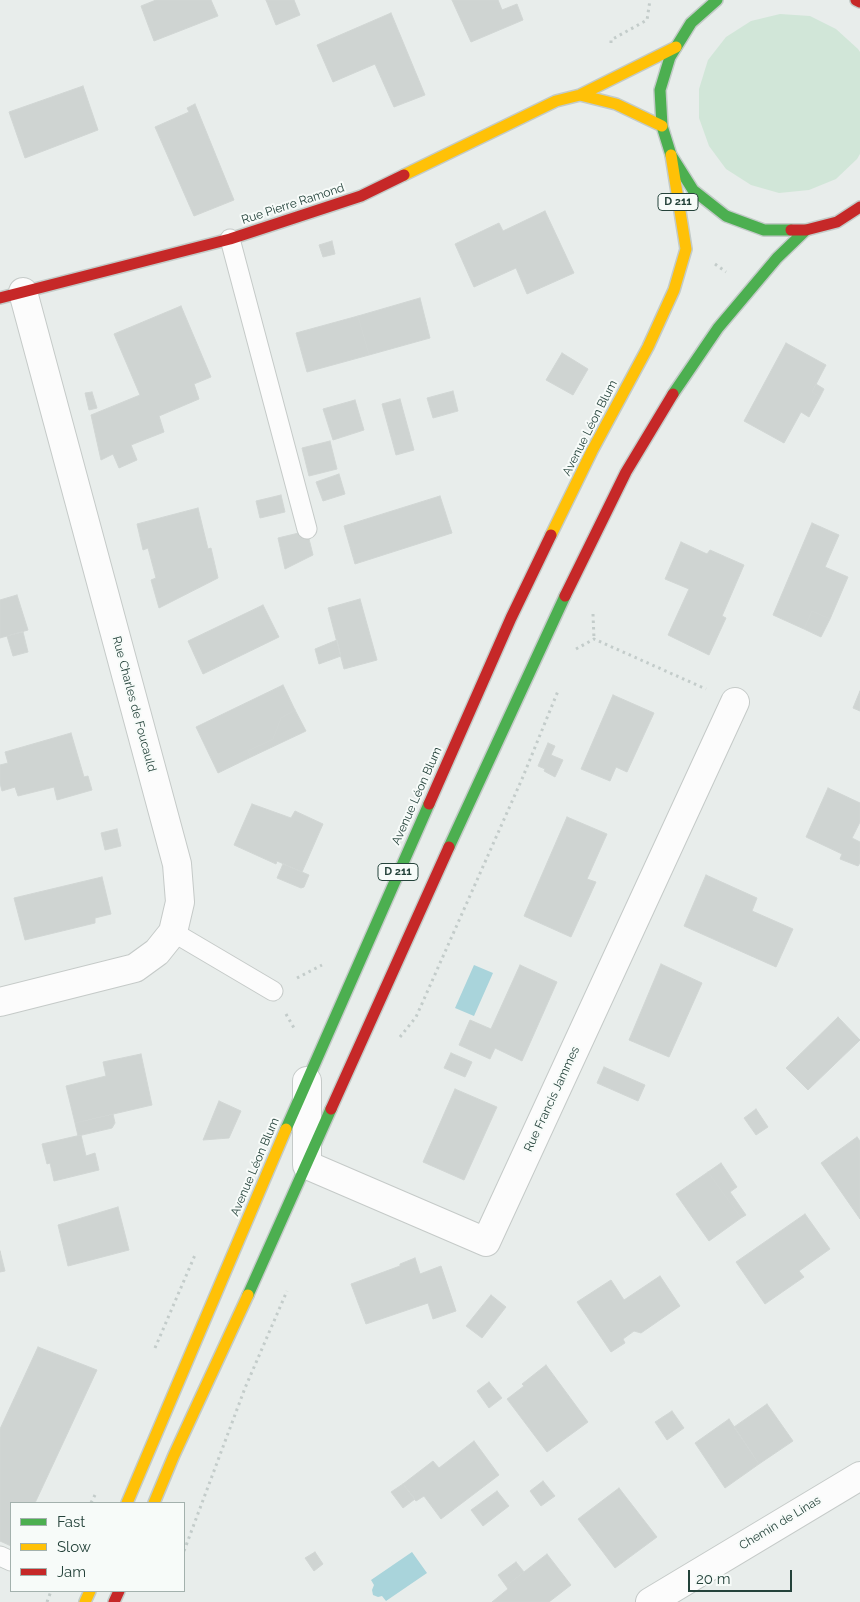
<!DOCTYPE html>
<html>
<head>
<meta charset="utf-8">
<style>
	body { margin:0 }
	#map { position:relative; width:860px; height:1602px; overflow:hidden; background:#e8edeb; font-family:Raleway,sans-serif }
	canvas { display:block }
	.legend { position:absolute; left:10px; top:1502px; width:175px; height:90px; box-sizing:border-box; background:#f7fbf9; border:1px solid #a3b1ad; margin:0; padding:6px 9px; list-style:none; font-size:15px; color:#24423a }
	.legend li { display:flex; align-items:center; gap:10px; height:25px }
	.legend b { width:25px; border:1px solid #a3b1ad }
	.scale { position:absolute; left:688px; top:1570px; width:104px; height:22px; box-sizing:border-box; border:2px solid #24423a; border-top:0; padding-left:6px; font-size:15px; line-height:18px; white-space:nowrap; color:#24423a; -webkit-text-stroke:4px #f7fbf9; paint-order:stroke }
</style>
</head>
<body>
<div id="map">
<canvas width="860" height="1602"></canvas>
<ul class="legend">
<li><b style="height:6px;background:#4caf50"></b>Fast</li>
<li><b style="height:6px;background:#ffc107"></b>Slow</li>
<li><b style="height:6px;background:#c62828"></b>Jam</li>
</ul>
<div class="scale">20 m</div>
</div>
<script>
const context = document.querySelector('canvas').getContext('2d');
context.lineJoin = 'round';
function fillPath(path, color) { context.fillStyle = color; context.fill(path, 'evenodd'); }
const shape = rows => new Path2D(rows.map(r => 'M' + r).join(''));
function strokePath(path, color, width, dash) { context.strokeStyle = color; context.lineWidth = width; context.lineCap = dash ? 'butt' : 'round'; context.setLineDash(dash || []); context.stroke(path); }
function label(font, color, halo, rows, align = 'center') {
  context.font = font + ' Raleway,sans-serif'; context.lineWidth = 4; context.setLineDash([]); context.textBaseline = 'middle'; context.strokeStyle = halo; context.fillStyle = color; for (const [text, x, y, turn = 0] of rows) {
    context.save(); context.translate(x, y); context.rotate((+turn || 0) * Math.PI / 180); context.textAlign = isNaN(turn) ? turn : align; if (halo) context.strokeText(text, 0, 0); context.fillText(text, 0, 0); context.restore();
  }
}
const green = shape([
	[780,14,810,16,836,29,858,49,860,52,860,154,857,159,836,179,809,190,779,193,751,185,726,169,709,146,699,118,699,89,708,60,726,37,751,21]
]);
const water = shape([
	[474,965,493,973,474,1016,455,1008],
	[412,1552,427,1573,386,1601,382,1596,378,1597,373,1595,372,1590,374,1585,371,1580]
]);
const building = shape([
	[156,0,211,0,218,16,154,41,141,6,156,0],
	[266,0,294,0,300,15,276,25,266,0],
	[452,0,498,0,502,10,517,4,523,20,471,42,452,0],
	[391,13,425,95,394,107,375,64,333,82,317,45,391,13],
	[83,86,98,130,25,158,9,112,83,86],
	[195,104,234,200,194,216,155,127,189,112,187,108,195,104],
	[545,211,574,273,527,294,516,268,474,287,455,244,499,223,503,231,545,211],
	[332,241,335,254,323,257,319,245,332,241],
	[420,298,430,338,369,355,358,316,420,298],
	[181,306,211,377,194,384,199,399,159,416,164,432,131,445,137,460,119,468,113,454,101,460,91,415,140,395,114,334,181,306],
	[358,316,369,355,307,372,296,333,358,316],
	[786,343,826,365,812,392,820,397,809,417,801,412,784,443,744,421,786,343],
	[562,353,588,369,573,395,546,380,562,353],
	[816,384,824,389,820,397,812,392,816,384],
	[453,391,458,411,433,418,427,398,453,391],
	[92,392,97,408,89,410,85,393,92,392],
	[400,399,414,450,396,455,382,404,400,399],
	[355,400,364,430,333,440,323,409,355,400],
	[330,441,337,469,309,476,302,448,330,441],
	[339,474,345,494,323,501,316,482,339,474],
	[281,495,285,512,260,518,256,501,281,495],
	[440,496,452,533,355,564,344,526,440,496],
	[198,508,208,549,211,548,218,578,159,608,151,580,156,578,148,548,143,550,137,524,198,508],
	[812,523,839,535,825,567,848,577,830,619,812,611,804,629,773,615,812,523],
	[307,531,313,555,285,569,278,538,307,531],
	[681,542,707,554,710,550,744,565,722,616,726,618,709,655,668,635,689,589,665,579,681,542],
	[17,595,28,630,0,638,0,600,17,595],
	[360,599,377,660,344,669,328,608,360,599],
	[263,605,279,637,203,674,188,641,263,605],
	[812,611,830,619,821,637,804,629,812,611],
	[23,632,28,652,13,656,7,636,23,632],
	[337,640,341,656,319,664,315,649,337,640],
	[283,685,295,710,281,718,273,739,248,751,251,757,218,773,196,727,283,685],
	[860,691,860,711,853,708,860,691],
	[613,695,654,713,627,772,616,767,610,781,581,769,613,695],
	[295,710,306,731,251,757,248,751,273,739,281,718,295,710],
	[71,733,84,777,88,776,92,790,57,800,54,787,18,796,15,787,2,791,0,783,0,765,8,763,5,752,71,733],
	[548,743,555,746,551,755,563,760,555,777,544,771,545,769,538,766,548,743],
	[828,788,860,803,860,822,852,838,860,842,860,863,858,866,840,859,842,854,806,837,828,788],
	[252,804,291,818,295,811,323,824,302,872,277,861,276,864,234,845,252,804],
	[567,817,607,834,587,879,596,882,571,937,524,916,567,817],
	[117,829,121,846,105,850,101,833,117,829],
	[283,864,309,875,304,887,301,888,277,878,283,864],
	[706,875,757,898,752,911,793,929,776,967,684,926,706,875],
	[102,877,111,914,95,918,95,923,25,940,14,898,102,877],
	[661,964,702,983,669,1057,629,1040,661,964],
	[520,965,557,982,522,1061,495,1048,490,1059,459,1045,470,1020,491,1029,520,965],
	[838,1017,860,1040,808,1090,786,1068,838,1017],
	[451,1053,472,1062,465,1077,444,1068,451,1053],
	[141,1054,152,1105,75,1123,66,1086,106,1076,103,1062,141,1054],
	[604,1067,645,1085,638,1101,597,1083,604,1067],
	[455,1089,497,1107,464,1180,423,1162,455,1089],
	[219,1101,241,1111,229,1138,203,1140,219,1101],
	[756,1109,768,1127,756,1135,744,1118,756,1109],
	[113,1114,115,1123,112,1128,78,1136,75,1123,113,1114],
	[81,1135,86,1156,95,1153,99,1170,54,1181,50,1163,47,1164,42,1144,81,1135],
	[857,1137,860,1141,860,1219,821,1163,857,1137],
	[721,1163,737,1187,730,1192,746,1215,741,1218,708,1172,721,1163],
	[708,1172,741,1218,709,1241,676,1194,708,1172],
	[118,1207,129,1250,68,1266,58,1225,118,1207],
	[805,1214,830,1249,799,1271,804,1277,765,1304,736,1262,805,1214],
	[0,1251,5,1271,0,1272,0,1251],
	[415,1258,420,1274,441,1266,456,1311,433,1319,428,1303,366,1324,351,1284,400,1266,400,1264,415,1258],
	[660,1276,680,1306,641,1333,634,1331,623,1339,625,1343,611,1352,577,1302,611,1280,624,1300,660,1276],
	[491,1295,506,1307,482,1338,466,1326,491,1295],
	[38,1347,97,1370,35,1503,11,1503,11,1546,0,1541,0,1429,38,1347],
	[546,1365,588,1422,547,1452,507,1399,524,1386,522,1384,546,1365],
	[489,1382,502,1398,489,1408,477,1391,489,1382],
	[767,1404,793,1441,759,1464,734,1427,767,1404],
	[672,1411,684,1428,667,1440,655,1422,672,1411],
	[729,1419,759,1464,725,1488,695,1443,729,1419],
	[474,1441,499,1475,441,1519,424,1496,416,1501,403,1484,433,1461,439,1468,474,1441],
	[543,1481,555,1496,541,1506,530,1491,543,1481],
	[403,1484,415,1499,403,1508,391,1492,403,1484],
	[619,1488,657,1537,615,1568,578,1519,619,1488],
	[497,1491,509,1506,483,1526,471,1510,497,1491],
	[315,1552,323,1564,314,1571,305,1558,315,1552],
	[547,1554,571,1585,549,1602,492,1602,508,1589,506,1586,547,1554],
	[516,1562,524,1572,506,1586,498,1575,516,1562]
]);
const path = shape([
	[611,43,611,40,647,20,650,0],
	[715,264,726,272],
	[593,614,594,639],
	[576,649,594,639,706,689],
	[297,978,322,965],
	[286,1014,294,1028],
	[400,1037,416,1017,522,779,558,691],
	[155,1348,195,1255],
	[91,1503,95,1495],
	[184,1551,245,1388,287,1291],
	[47,1602,51,1591]
]);
const lane = shape([
	[230,239,307,529],
	[173,932,273,991],
	[0,1556,11,1561]
]);
const street = shape([
	[0,1002,135,968,157,952,173,932,180,902,177,864,23,292],
	[307,1081,307,1165,486,1242,735,702],
	[650,1602,860,1476]
]);
const fast = shape([
	[717,0,691,23,670,57,660,90,662,126,671,155,693,190,726,216,764,230,791,230],
	[673,394,718,328,777,258,806,230],
	[449,847,565,596],
	[286,1129,429,804],
	[248,1295,331,1109]
]);
const slow = shape([
	[580,95,616,104,662,126],
	[404,175,556,101,580,95,676,47],
	[551,535,592,451,648,347,674,290,686,249,671,155],
	[127,1503,286,1129],
	[154,1503,174,1455,248,1295],
	[85,1602,90,1591]
]);
const jam = shape([
	[856,0,860,2],
	[791,230,806,230,837,222,860,207],
	[0,298,230,239,361,196,404,175],
	[565,596,626,472,673,394],
	[429,804,511,618,551,535],
	[331,1109,449,847],
	[114,1602,119,1591]
]);
const shields = [
	[678,202,40],
	[398,872,40]
];
const shieldNames = [
	["D 211",678,202],
	["D 211",398,872]
];
const streetNames = [
	["Rue Pierre Ramond",293,204,-18],
	["Avenue Léon Blum",590,428,-63],
	["Rue Charles de Foucauld",134,704,75],
	["Avenue Léon Blum",417,796,-66],
	["Rue Francis Jammes",552,1099,-65],
	["Avenue Léon Blum",255,1167,-67],
	["Chemin de Linas",780,1523,-31]
];
fillPath(green, '#d1e6d8');
fillPath(water, '#a9d4db');
fillPath(building, '#cfd4d2');
strokePath(building, '#d1d6d4', 1);
strokePath(lane, '#c5cac8', 21);
strokePath(street, '#c5cac8', 30);
strokePath(fast, '#c3cbc8', 14);
strokePath(slow, '#c3cbc8', 14);
strokePath(jam, '#c3cbc8', 14);
strokePath(path, '#c3ccca', 3, [2.5, 4]);
strokePath(lane, '#fcfcfc', 19);
strokePath(street, '#fcfcfc', 28);
strokePath(fast, '#4caf50', 11);
strokePath(slow, '#ffc107', 11);
strokePath(jam, '#c62828', 11);
for (const [x, y, w] of shields) { const box = new Path2D(); box.roundRect(x - w / 2, y - 8.5, w, 17, 4); context.fillStyle = '#f7fbf9'; context.fill(box); strokePath(box, '#24423a', 1); }
label('bold 11px', '#24423a', null, shieldNames);
label('12px', '#24423a', '#f7fbf9', streetNames);
</script>
</body>
</html>
